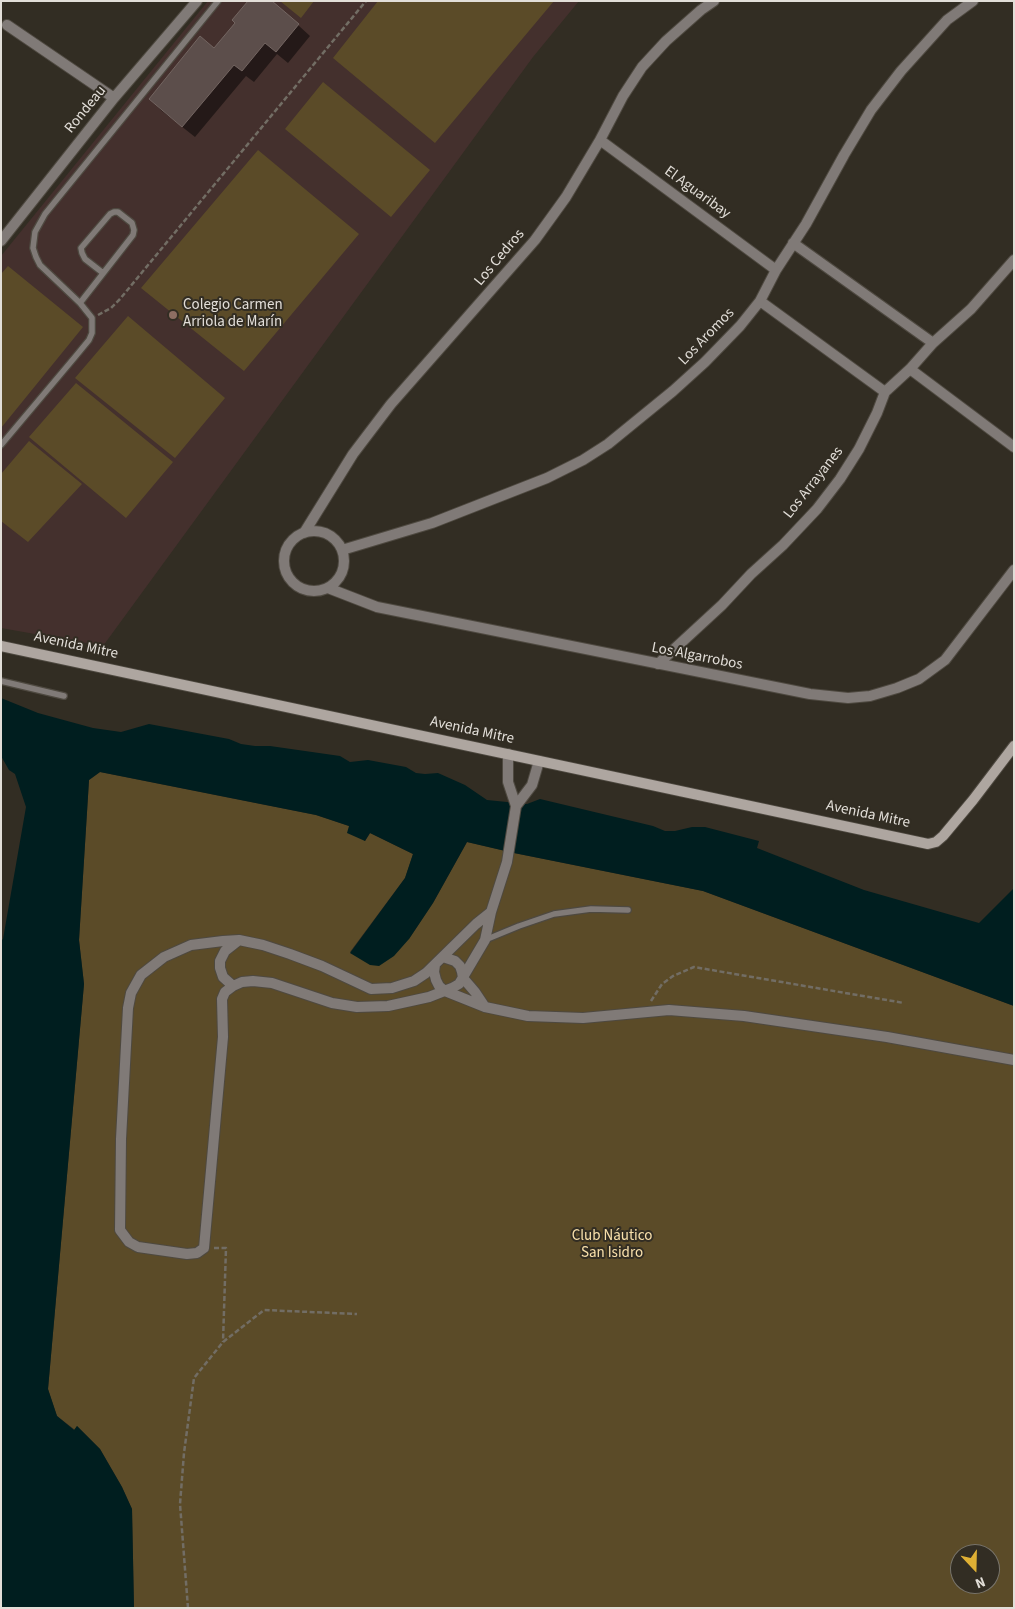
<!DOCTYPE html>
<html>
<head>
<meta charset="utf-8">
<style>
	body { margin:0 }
	#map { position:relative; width:1015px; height:1609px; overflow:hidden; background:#322d23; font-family:"Source Sans 3",sans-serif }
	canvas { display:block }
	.frame { position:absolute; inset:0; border:2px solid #e2ded8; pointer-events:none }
	.north { position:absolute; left:950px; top:1544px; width:50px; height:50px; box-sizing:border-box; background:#322d23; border:1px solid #78746b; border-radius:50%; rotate:159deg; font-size:14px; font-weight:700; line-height:20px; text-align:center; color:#e2ded8 }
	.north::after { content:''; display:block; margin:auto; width:18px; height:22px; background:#dfb034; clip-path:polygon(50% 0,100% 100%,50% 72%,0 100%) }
</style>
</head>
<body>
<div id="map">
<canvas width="1015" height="1609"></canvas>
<div class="frame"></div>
<div class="north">N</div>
</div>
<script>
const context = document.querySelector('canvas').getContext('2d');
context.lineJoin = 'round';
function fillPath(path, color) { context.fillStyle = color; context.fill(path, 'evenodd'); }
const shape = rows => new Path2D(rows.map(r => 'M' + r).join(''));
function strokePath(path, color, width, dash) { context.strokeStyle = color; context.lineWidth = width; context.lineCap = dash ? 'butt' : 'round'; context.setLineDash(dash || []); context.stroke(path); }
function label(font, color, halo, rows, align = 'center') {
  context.font = font + ' "Source Sans 3",sans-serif'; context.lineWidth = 4; context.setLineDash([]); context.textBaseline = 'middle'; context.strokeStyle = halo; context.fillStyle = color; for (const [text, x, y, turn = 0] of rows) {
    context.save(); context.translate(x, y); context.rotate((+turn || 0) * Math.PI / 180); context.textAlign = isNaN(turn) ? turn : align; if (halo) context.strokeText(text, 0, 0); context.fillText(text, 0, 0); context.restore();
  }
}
const education = shape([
	[208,1,579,1,533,57,103,646,1,628,1,256]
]);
const green = shape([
	[280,1,314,1,301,18],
	[378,1,554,1,435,143,333,58],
	[323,82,430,170,391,217,285,129],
	[258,150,359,234,244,371,141,288],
	[8,266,83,327,1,428,1,274],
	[128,316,225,398,175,458,75,378],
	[76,383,173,462,126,518,29,437],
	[29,441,82,484,28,542,1,521,1,474],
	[100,772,316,815,349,826,365,841,370,833,413,854,405,878,350,952,409,939,433,903,467,842,514,853,703,891,1014,1006,1014,1608,134,1608,132,1509,122,1487,100,1449,77,1426,75,1430,57,1416,48,1389,84,984,79,940,89,780],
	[960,1554,990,1554,990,1584,960,1584]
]);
const water = shape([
	[1,698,38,713,93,728,121,732,149,724,229,739,241,744,255,746,270,746,340,756,350,762,368,760,406,767,416,773,425,774,438,773,465,785,487,800,527,804,540,799,653,826,665,831,675,831,692,827,705,827,759,841,757,848,864,890,979,923,1014,888,1014,1006,703,891,514,853,467,842,433,903,409,939,394,956,379,966,370,965,350,953,405,878,413,854,370,833,365,841,347,833,349,826,316,815,100,772,89,780,79,940,84,984,48,1389,57,1416,74,1430,77,1426,100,1449,122,1487,132,1509,134,1608,1,1608,1,941,3,939,26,807,15,774,9,770,1,756]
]);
const shadow = shape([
	[298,25,310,36,288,63,277,54,254,82,246,76,195,137,162,111,150,99,215,50]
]);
const building = shape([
	[248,1,272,1,299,24,276,52,265,43,242,71,234,65,182,127,149,99,200,36,214,48,235,23,232,20,248,1]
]);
const path = shape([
	[98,315,111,308,120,299,366,1],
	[651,1001,662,984,673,976,694,967,904,1003],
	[214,1248,226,1248,223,1342],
	[188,1608,180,1504,184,1453,194,1378,223,1342,264,1310,357,1314]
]);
const lane = shape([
	[80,303,133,235,134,230,132,223,118,212,114,212,110,214,81,248,82,253,85,259,103,273],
	[1,445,75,357,89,340,92,333,92,318,80,303,40,265,36,257,33,248,35,232,45,214,218,1],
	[1,681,64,696],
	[485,940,519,926,554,914,591,909,628,910]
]);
const street = shape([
	[7,25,114,98],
	[600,140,776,270],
	[1,241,114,98,197,1],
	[793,243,933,343],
	[760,301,885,392],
	[910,369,1014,447],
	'284 561a30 30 0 1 1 60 0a30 30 0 1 1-60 0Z',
	[304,533,353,454,391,404,535,240,566,197,600,140,623,96,642,67,666,41,701,10,714,1],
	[342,550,432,523,547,478,583,460,608,444,673,391,705,362,740,326,760,301,776,270,806,224,844,155,871,110,901,71,947,20,973,1],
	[328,588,377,607,810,694,848,698,870,696,897,688,919,679,945,660,1014,570],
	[658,664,722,605,751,574,783,545,817,509,840,479,859,449,877,413,885,392,910,369,933,343,971,309,1014,260],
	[508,754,508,782,516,806],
	[491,912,476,924,426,973,414,981,392,988,371,989,322,966,290,954,263,945,239,940,223,941,191,945,164,957,141,975,131,993,128,1008,121,1139,120,1230,129,1242,138,1247,187,1254,197,1253,204,1248,223,1037,222,999,225,992,233,986,242,982,253,981,272,983,332,1003,357,1007,388,1006,429,997,452,988,459,984,485,940,491,912,507,862,516,806,532,785,539,761],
	[443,957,455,961,460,966,462,972,463,978,475,992,485,1007],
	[435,965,434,972,436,980,439,986,445,991,485,1007,528,1016,583,1018,669,1010,744,1016,887,1037,1014,1060],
	[233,986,223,977,220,968,220,961,225,951,239,940]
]);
const secondary = shape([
	[1,646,928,844,936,842,943,836,973,800,1014,746]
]);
const markers = [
	[173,315,5,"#8d6e63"]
];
const streetNames = [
	["Rondeau",86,110,-51],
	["El Aguaribay",697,193,36],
	["Los Cedros",500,258,-50],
	["Los Aromos",707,337,-46],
	["Los Arrayanes",814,483,-52],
	["Avenida Mitre",76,646,12],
	["Los Algarrobos",697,657,11],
	["Avenida Mitre",472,731,12],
	["Avenida Mitre",868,815,12]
];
const poiNames = [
	["Colegio Carmen",183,306],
	["Arriola de Marín",183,323]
];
const parkNames = [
	["Club Náutico",612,1237],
	["San Isidro",612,1254]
];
fillPath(education, '#44302d');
fillPath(green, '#5b4b28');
fillPath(water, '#001e1f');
fillPath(shadow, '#0007');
fillPath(building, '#5c4e4b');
strokePath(building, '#736561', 1);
strokePath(lane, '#4e4940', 8);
strokePath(street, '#4e4940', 12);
strokePath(secondary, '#4e4940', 12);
strokePath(path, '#726d64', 2.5, [5, 2.5]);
strokePath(lane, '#807a77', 5.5);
strokePath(street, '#807a77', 10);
strokePath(secondary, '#aea6a0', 10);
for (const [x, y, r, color] of markers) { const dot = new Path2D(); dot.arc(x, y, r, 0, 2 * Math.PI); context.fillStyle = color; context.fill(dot); strokePath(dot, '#322d23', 2); }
label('15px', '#e2ded8', '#322d23', streetNames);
label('15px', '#e2ded8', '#322d23', poiNames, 'left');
label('15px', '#f9e0ab', '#322d23', parkNames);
</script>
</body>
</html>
